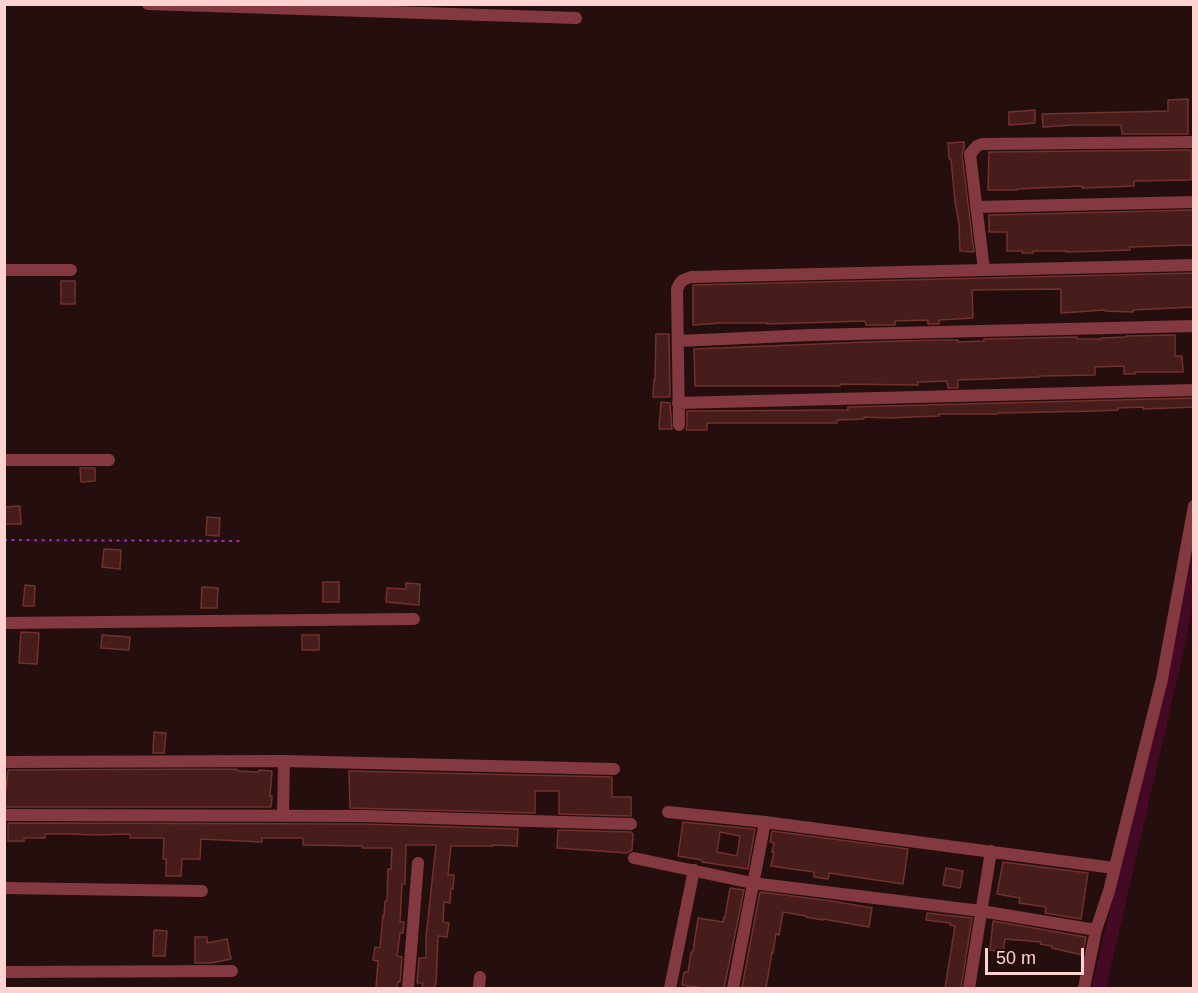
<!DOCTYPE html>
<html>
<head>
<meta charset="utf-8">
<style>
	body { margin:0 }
	#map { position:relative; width:1198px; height:993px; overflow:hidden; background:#250f0e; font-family:Helvetica,sans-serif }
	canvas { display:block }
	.frame { position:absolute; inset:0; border:6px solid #ffd2d2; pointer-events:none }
	.scale { position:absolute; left:985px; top:948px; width:99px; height:27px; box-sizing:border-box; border:3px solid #ffd2d2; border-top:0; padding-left:8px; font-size:18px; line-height:21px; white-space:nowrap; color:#ffd2d2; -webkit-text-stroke:4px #250f0e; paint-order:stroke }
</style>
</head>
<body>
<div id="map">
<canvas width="1198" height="993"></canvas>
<div class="frame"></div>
<div class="scale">50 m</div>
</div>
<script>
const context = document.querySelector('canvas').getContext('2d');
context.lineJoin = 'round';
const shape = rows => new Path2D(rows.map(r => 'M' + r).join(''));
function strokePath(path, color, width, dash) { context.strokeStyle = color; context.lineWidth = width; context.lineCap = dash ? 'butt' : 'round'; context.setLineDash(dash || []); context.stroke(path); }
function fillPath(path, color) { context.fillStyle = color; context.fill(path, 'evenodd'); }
const canal = shape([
	[1099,988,1176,653,1194,564]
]);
const building = shape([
	[1188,99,1188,134,1122,134,1121,125,1072,125,1043,127,1042,114,1168,111,1168,100,1188,99],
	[1035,110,1035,123,1009,125,1009,112,1035,110],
	[964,142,964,148,962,155,974,252,960,251,959,224,955,201,951,159,949,159,948,143,964,142],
	[1191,150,1191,180,1134,181,1134,186,1082,188,1082,186,1017,189,1017,190,988,190,989,152,1191,150],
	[1193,210,1193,245,1130,247,1130,250,1066,252,1066,251,1033,251,1033,253,1022,253,1022,251,1007,251,1007,232,989,232,989,215,1193,210],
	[1194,273,1194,307,1133,310,1133,312,1105,311,1105,310,1061,313,1061,289,972,290,973,318,939,320,939,324,928,324,928,321,926,320,895,321,895,325,866,325,865,321,767,324,767,323,721,323,693,325,693,285,1194,273],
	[61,281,75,281,75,304,61,304,61,281],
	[656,334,669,334,670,397,653,397,654,380,655,380,656,334],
	[1175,335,1175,356,1182,356,1183,372,1135,372,1135,374,1124,374,1124,366,1095,367,1095,375,1039,376,1039,377,958,380,958,388,948,388,947,381,918,382,918,385,840,384,840,386,695,386,694,349,867,342,940,340,958,340,958,342,984,341,984,339,1077,337,1077,339,1101,339,1101,338,1126,337,1126,336,1175,335],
	[1194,398,1194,407,1143,409,1143,407,1118,408,1118,410,1098,411,998,413,998,414,939,414,939,416,888,418,864,417,864,419,837,420,837,423,707,423,707,430,686,430,687,425,687,411,848,410,848,407,1194,398],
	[661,402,670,403,672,429,659,429,661,402],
	[80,468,95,468,95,481,81,482,80,468],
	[20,506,21,524,4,524,4,507,20,506],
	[207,517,220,518,219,536,206,535,207,517],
	[104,549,121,550,120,569,102,567,104,549],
	[323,582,339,582,339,602,323,602,323,582],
	[406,583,420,584,419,605,386,602,387,588,406,589,406,583],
	[25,585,35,586,34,606,23,606,25,585],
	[202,587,218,588,217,608,201,608,202,587],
	[21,632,39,633,37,664,19,663,21,632],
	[102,635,130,637,129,650,101,648,102,635],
	[302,635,319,635,319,650,302,650,302,635],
	[154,732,166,733,164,753,153,753,154,732],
	[235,769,238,770,238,771,259,772,259,770,272,771,270,796,272,796,271,807,4,807,4,790,6,790,8,770,235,769],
	[349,771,612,777,612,797,631,797,631,816,559,814,559,791,535,791,535,813,350,808,349,771],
	[683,822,755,829,748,869,702,862,702,860,678,856,683,822],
	[720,832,740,836,737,856,717,852,720,832],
	[8,823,364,824,518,829,517,846,493,845,493,846,451,846,448,875,454,875,453,889,451,889,450,903,444,902,443,922,449,923,447,937,438,936,436,984,435,984,434,988,422,988,423,983,417,983,419,958,426,958,426,937,436,845,406,845,405,884,402,884,400,922,404,922,403,933,400,933,397,956,402,957,400,982,398,982,397,988,376,988,378,961,373,960,375,947,380,948,383,915,384,916,385,901,387,901,388,869,391,869,392,848,362,848,362,846,303,845,303,838,262,838,262,842,201,839,200,859,182,859,181,876,166,876,166,859,163,859,164,838,130,838,130,834,92,835,73,834,45,834,45,838,24,838,24,841,8,841,8,823],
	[558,830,631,832,633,834,632,850,627,853,557,848,558,830],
	[772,831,908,849,903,884,829,873,828,879,814,877,814,872,771,866,774,852,772,852,774,843,770,842,772,831],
	[1003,862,1088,873,1081,919,1045,913,1046,907,1019,903,1020,898,997,894,1003,862],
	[946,868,963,871,960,888,943,885,946,868],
	[730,888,744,890,724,988,704,988,682,985,684,972,688,972,691,952,693,952,698,918,723,922,724,917,725,917,730,888],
	[760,892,832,901,872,908,869,927,823,919,823,920,806,917,806,916,783,912,779,935,776,934,773,953,772,952,766,988,742,987,760,892],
	[927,913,972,918,961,988,945,988,955,926,950,925,950,923,926,920,927,913],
	[993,921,1086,937,1082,955,1052,948,1052,946,1040,944,1041,942,1005,939,1003,952,990,950,993,921],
	[154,930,167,931,165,956,153,956,154,930],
	[195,937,207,937,207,943,227,939,231,959,211,963,195,963,195,937]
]);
const path = shape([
	[4,540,242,541]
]);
const street = shape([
	[148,4,576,18],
	[976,207,1194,202],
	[4,270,71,270],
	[984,270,1194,265],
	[678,341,811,335,1194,326],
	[678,403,1194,390],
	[679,425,677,289,680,283,683,280,691,277,984,270,970,154,977,146,982,144,1194,142],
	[4,460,109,460],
	[4,623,414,619],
	[4,762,284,761,614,769],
	[668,812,765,822],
	[4,815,364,816,631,824],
	[283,815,284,761],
	[634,858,752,883,981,911,1096,930],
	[4,888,202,891],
	[4,972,232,971],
	[408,988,418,863],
	[479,988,480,977],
	[670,988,694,870],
	[733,988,765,822,1114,868],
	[969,988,991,851],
	[1084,988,1096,930,1109,891,1162,679,1194,506]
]);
strokePath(canal, '#430925', 14);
fillPath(building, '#461d1a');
strokePath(building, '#72312c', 1.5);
strokePath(path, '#9e2db8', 2, [3, 4.5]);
strokePath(street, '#84383f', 12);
</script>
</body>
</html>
